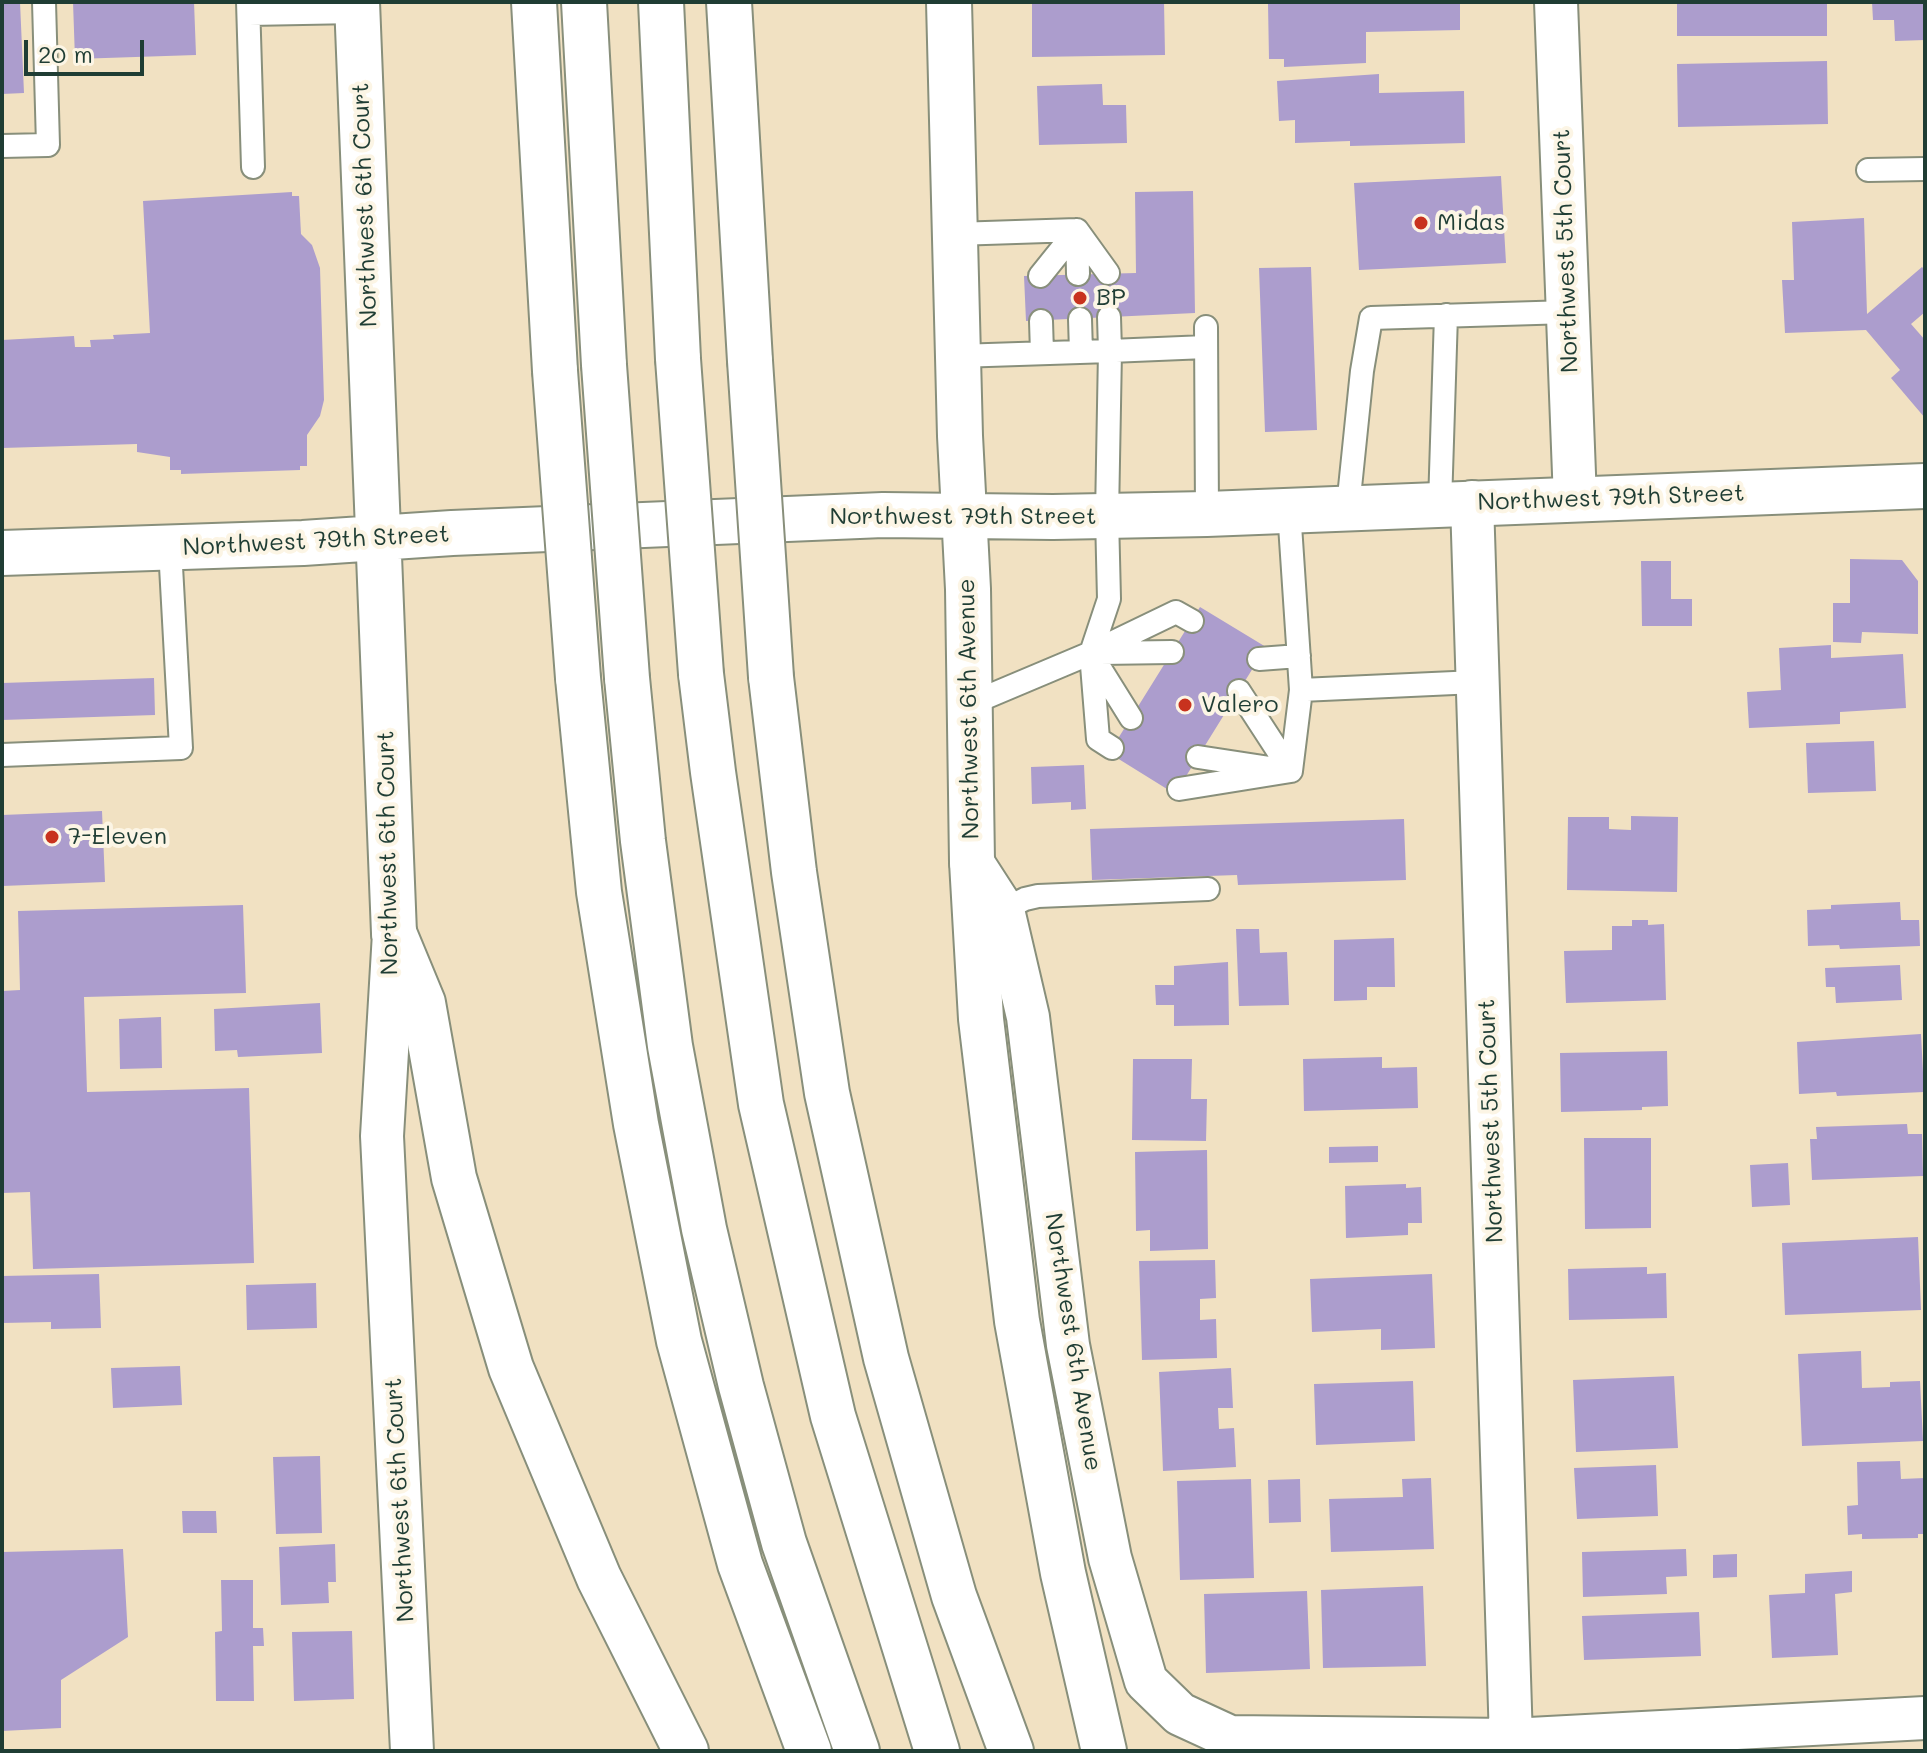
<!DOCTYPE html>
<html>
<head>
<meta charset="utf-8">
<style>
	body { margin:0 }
	#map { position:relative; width:1927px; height:1753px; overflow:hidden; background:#f1e1c2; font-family:Mali,sans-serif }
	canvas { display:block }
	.frame { position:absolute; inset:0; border:4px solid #1f3d34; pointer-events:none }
	.scale { position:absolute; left:24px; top:40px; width:120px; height:36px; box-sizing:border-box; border:4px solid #1f3d34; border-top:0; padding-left:10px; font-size:24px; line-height:28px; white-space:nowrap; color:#1f3d34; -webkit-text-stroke:6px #fcf5e5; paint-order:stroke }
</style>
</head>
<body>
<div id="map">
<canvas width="1927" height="1753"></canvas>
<div class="frame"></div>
<div class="scale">20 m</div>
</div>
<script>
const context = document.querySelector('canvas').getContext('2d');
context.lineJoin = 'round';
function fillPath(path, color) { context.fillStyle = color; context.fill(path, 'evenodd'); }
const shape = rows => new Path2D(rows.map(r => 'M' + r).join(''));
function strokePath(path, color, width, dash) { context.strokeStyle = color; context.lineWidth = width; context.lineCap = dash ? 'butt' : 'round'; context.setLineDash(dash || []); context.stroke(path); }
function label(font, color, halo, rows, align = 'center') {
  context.font = font + ' Mali,sans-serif'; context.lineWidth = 8; context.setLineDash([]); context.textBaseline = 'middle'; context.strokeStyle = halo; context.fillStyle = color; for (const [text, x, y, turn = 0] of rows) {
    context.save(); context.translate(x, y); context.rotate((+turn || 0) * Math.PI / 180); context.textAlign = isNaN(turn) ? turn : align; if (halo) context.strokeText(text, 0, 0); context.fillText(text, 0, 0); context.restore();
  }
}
const building = shape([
	[2,2,20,2,24,93,2,94],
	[73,2,194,2,196,55,75,59],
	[1032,2,1164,2,1165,55,1032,57],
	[1287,2,1460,2,1460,30,1366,32,1366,63,1284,67,1284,59,1269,59,1268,4],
	[1677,2,1827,2,1827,36,1677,36],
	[1872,2,1925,2,1925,40,1895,41,1894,20,1873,20],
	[1827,61,1828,124,1678,127,1677,64],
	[1379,74,1379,93,1464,91,1465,143,1350,146,1350,141,1295,143,1295,120,1279,121,1277,81],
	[1102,84,1103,105,1126,105,1127,143,1039,145,1037,86],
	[1501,176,1506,263,1359,270,1354,183],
	[1193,191,1195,313,1026,321,1024,276,1136,273,1135,192],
	[292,192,292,196,299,196,301,234,312,245,320,268,324,400,320,416,307,435,307,466,300,466,300,470,181,474,181,470,170,470,170,457,137,452,137,444,2,448,2,340,74,336,75,347,91,347,90,340,114,339,113,335,150,333,143,201],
	[1864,218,1867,314,1922,267,1925,270,1925,312,1911,324,1925,340,1925,418,1891,378,1900,370,1866,330,1785,333,1782,280,1794,280,1792,222],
	[1311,267,1317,430,1265,432,1259,268],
	[1850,559,1902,560,1918,581,1918,634,1862,632,1861,643,1833,642,1833,603,1850,603],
	[1641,561,1671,561,1671,599,1692,599,1692,626,1642,626],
	[1200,607,1266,647,1175,794,1109,753],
	[1831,645,1831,658,1903,654,1906,708,1840,712,1840,724,1749,728,1747,692,1781,690,1779,648],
	[154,678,155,715,2,720,2,683],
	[1874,741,1876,791,1808,793,1806,743],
	[1084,765,1086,809,1071,810,1071,802,1032,804,1031,767],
	[102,811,105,882,2,886,2,815],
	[1631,816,1678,817,1677,892,1567,890,1568,817,1609,817,1609,829,1631,830],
	[1404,819,1406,880,1238,885,1237,875,1092,880,1090,829],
	[1900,902,1901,920,1919,920,1920,946,1840,949,1839,945,1808,946,1807,910,1831,909,1831,905],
	[243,905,246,993,84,997,87,1092,249,1088,254,1263,33,1269,30,1192,2,1193,2,991,20,990,18,911],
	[1632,920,1648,920,1648,925,1664,924,1666,1000,1566,1003,1564,951,1612,950,1612,926,1632,926],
	[1236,929,1259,929,1260,953,1287,952,1289,1005,1239,1006],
	[1394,938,1395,987,1367,987,1367,1000,1334,1001,1334,940],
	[1228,962,1229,1025,1174,1026,1174,1005,1156,1005,1155,985,1174,985,1174,966],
	[1900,965,1902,1000,1836,1003,1835,987,1826,987,1825,968],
	[320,1003,322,1053,238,1057,237,1050,215,1051,214,1009],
	[161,1017,162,1068,120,1069,119,1019],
	[1921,1034,1924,1092,1837,1096,1836,1092,1799,1094,1797,1042],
	[1667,1051,1668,1106,1642,1107,1642,1110,1561,1112,1560,1053],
	[1382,1057,1382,1068,1417,1067,1418,1108,1304,1111,1303,1059],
	[1133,1059,1192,1059,1191,1099,1207,1099,1206,1141,1132,1140],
	[1907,1124,1908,1134,1922,1134,1923,1176,1812,1180,1810,1139,1817,1139,1816,1127],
	[1584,1138,1651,1138,1651,1228,1585,1229],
	[1378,1146,1378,1162,1329,1163,1329,1147],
	[1207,1150,1208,1249,1150,1251,1150,1230,1136,1231,1135,1152],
	[1788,1163,1790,1205,1752,1207,1750,1165],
	[1406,1184,1406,1188,1421,1187,1422,1223,1408,1223,1408,1235,1346,1238,1345,1186],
	[1918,1237,1921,1310,1785,1315,1782,1243],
	[1215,1260,1216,1298,1200,1299,1200,1320,1216,1319,1217,1358,1142,1360,1139,1261],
	[1647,1267,1647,1274,1666,1273,1667,1318,1569,1320,1568,1269],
	[99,1274,101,1328,51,1329,51,1322,2,1323,2,1276],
	[1432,1274,1435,1348,1381,1350,1381,1329,1312,1332,1310,1279],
	[316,1283,317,1328,247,1330,246,1285],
	[1861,1351,1862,1388,1890,1387,1890,1382,1920,1381,1923,1441,1802,1446,1798,1354],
	[180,1366,182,1405,113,1408,111,1368],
	[1231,1368,1233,1408,1218,1408,1219,1429,1234,1428,1236,1467,1163,1471,1159,1372],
	[1674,1376,1678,1448,1576,1452,1573,1380],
	[1413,1381,1415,1441,1316,1445,1314,1384],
	[320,1456,322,1533,276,1534,273,1457],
	[1900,1461,1901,1479,1925,1478,1925,1534,1918,1534,1918,1538,1862,1539,1862,1534,1848,1535,1847,1506,1858,1505,1857,1462],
	[1656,1465,1658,1516,1577,1519,1574,1468],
	[1431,1478,1434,1549,1331,1552,1329,1499,1403,1497,1402,1479],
	[1251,1479,1254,1578,1180,1580,1177,1481],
	[1300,1479,1301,1522,1269,1523,1268,1480],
	[182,1511,216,1511,217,1533,183,1533],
	[335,1544,336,1582,328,1582,329,1603,281,1605,279,1547],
	[123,1549,128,1637,61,1680,61,1728,2,1731,2,1552],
	[1686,1549,1687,1576,1666,1577,1667,1594,1583,1597,1582,1552],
	[1737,1554,1737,1577,1713,1578,1713,1555],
	[1852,1571,1852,1592,1835,1594,1838,1655,1772,1658,1769,1595,1805,1593,1805,1574],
	[221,1580,253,1580,253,1628,263,1628,264,1646,253,1646,254,1701,216,1701,215,1632,222,1631],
	[1423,1586,1426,1666,1323,1668,1321,1590],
	[1307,1591,1310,1669,1206,1673,1204,1594],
	[1699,1612,1701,1656,1584,1660,1582,1616],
	[352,1631,354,1699,294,1701,292,1632]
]);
const lane = shape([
	[248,2,253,167],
	[249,14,357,12],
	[2,146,48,145,44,2],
	[1868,170,1925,169],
	[955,234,1077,230,1078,274],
	[1040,276,1077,230,1108,273],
	[1109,317,1110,351,1206,347],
	[1080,319,1081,352],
	[1041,321,1042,353],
	[1206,327,1207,514],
	[958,356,1110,351,1107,516,1109,599,1091,653,970,704],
	[1440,504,1446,315],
	[1348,507,1362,371,1371,318,1569,312],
	[1289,510,1301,690,1476,682],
	[1091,653,1176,612,1192,621],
	[1091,653,1098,739,1112,748],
	[1100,653,1172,652],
	[1093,657,1131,718],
	[1259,659,1299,656],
	[1239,691,1291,771],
	[2,755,181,748,170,548],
	[1198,757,1270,768],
	[1291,771,1301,690],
	[1179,789,1291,771],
	[1003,910,1025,899,1038,896,1208,889]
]);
const street = shape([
	[1556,2,1575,500],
	[1472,502,1511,1740],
	[972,862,1003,910,1028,1017,1068,1345,1110,1558,1146,1681,1180,1714,1230,1737,1511,1740,1925,1718],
	[394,933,382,1136,412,1751]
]);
const primary = shape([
	[357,2,394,933],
	[949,2,960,436,968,589,972,862],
	[2,553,303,543,452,533,883,515,1053,517,1207,514,1925,486]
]);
const highway = shape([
	[534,2,555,371],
	[584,2,604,365],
	[661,2,678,359],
	[729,2,750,361],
	[701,674,713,772,761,1104,833,1416,937,1751],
	[771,677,794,872,827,1093,886,1358,954,1596,1011,1751],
	[578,678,599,892,636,1124,679,1341,740,1564,809,1751],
	[627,678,643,841,670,1046,704,1229,741,1386,784,1543,857,1751],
	[972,862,981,1019,1017,1321,1063,1573,1104,1751],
	[394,933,423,1003,454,1178,511,1368,599,1578,686,1751]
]);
const highwayBridge = shape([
	[678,359,701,674],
	[750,361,771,677],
	[604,365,627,678],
	[555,371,578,678]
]);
const markers = [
	[1421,223,8,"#c8321e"],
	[1080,298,8,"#c8321e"],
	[1185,705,8,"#c8321e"],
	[52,837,8,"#c8321e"]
];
const streetNames = [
	["Northwest 6th Court",365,205,-92],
	["Northwest 5th Court",1566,251,-92],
	["Northwest 79th Street",1611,498,-2],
	["Northwest 79th Street",963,517],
	["Northwest 79th Street",316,541,-3],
	["Northwest 6th Avenue",969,709,-91],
	["Northwest 6th Court",388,853,-91],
	["Northwest 5th Court",1491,1121,-92],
	["Northwest 6th Avenue",1073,1342,81],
	["Northwest 6th Court",400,1500,-93]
];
const poiNames = [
	["Midas",1437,223],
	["BP",1096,298],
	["Valero",1201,705],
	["7-Eleven",68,837]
];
fillPath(building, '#ac9dcd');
strokePath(lane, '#888f7b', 26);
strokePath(street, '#888f7b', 46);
strokePath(primary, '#888f7b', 48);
strokePath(highway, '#888f7b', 48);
strokePath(lane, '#fff', 22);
strokePath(street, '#fff', 42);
strokePath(primary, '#fff', 44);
strokePath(highway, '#fff', 44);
strokePath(highwayBridge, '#888f7b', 48, []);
strokePath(highwayBridge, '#fff', 44);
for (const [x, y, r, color] of markers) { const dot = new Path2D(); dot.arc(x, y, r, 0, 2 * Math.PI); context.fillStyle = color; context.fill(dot); strokePath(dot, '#fcf5e5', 3); }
label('24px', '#1f3d34', '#fcf5e5', streetNames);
label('24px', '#1f3d34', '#fcf5e5', poiNames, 'left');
</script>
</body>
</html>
